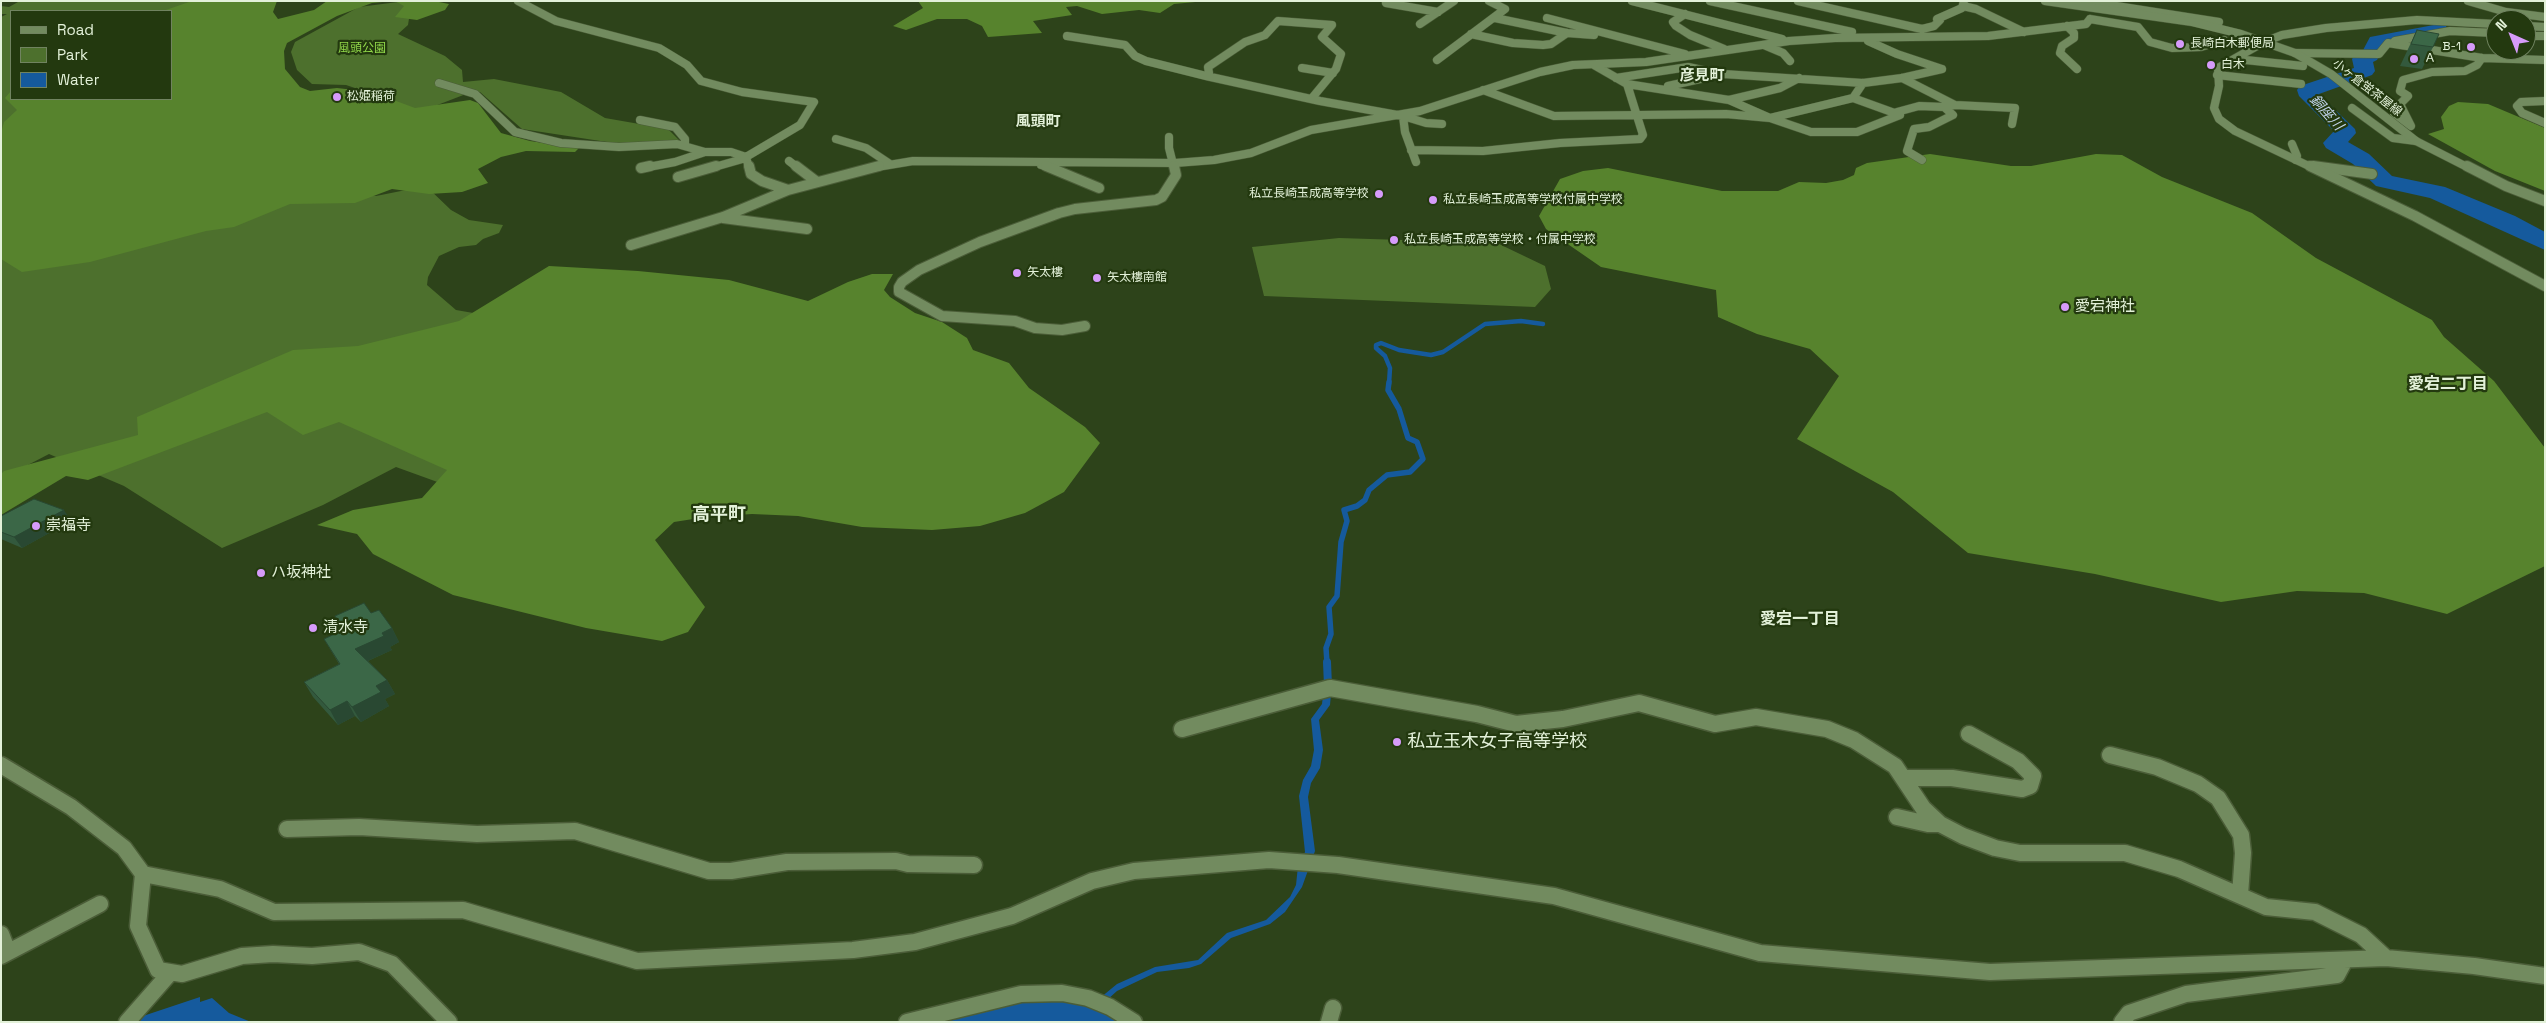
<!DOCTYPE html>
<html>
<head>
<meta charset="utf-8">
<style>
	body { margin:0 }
	#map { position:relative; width:2546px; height:1023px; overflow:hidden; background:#2d431a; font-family:"Space Grotesk",sans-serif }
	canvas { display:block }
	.frame { position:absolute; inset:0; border:2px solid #e3f1d9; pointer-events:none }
	.legend { position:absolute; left:10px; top:10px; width:162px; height:90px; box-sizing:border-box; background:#23390f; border:1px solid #708360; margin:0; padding:6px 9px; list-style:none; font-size:15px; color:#e3f1d9 }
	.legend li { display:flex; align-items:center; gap:10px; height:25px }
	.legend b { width:25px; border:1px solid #708360 }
	.north { position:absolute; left:2486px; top:10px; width:50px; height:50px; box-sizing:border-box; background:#23390f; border:1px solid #708360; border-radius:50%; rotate:316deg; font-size:14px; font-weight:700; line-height:20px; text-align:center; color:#e3f1d9 }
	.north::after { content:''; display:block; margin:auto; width:18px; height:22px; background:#d69bfa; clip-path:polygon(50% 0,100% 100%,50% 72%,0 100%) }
</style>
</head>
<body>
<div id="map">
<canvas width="2546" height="1023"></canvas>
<div class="frame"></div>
<ul class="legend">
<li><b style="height:6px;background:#728b5f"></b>Road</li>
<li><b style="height:14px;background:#4d702d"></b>Park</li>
<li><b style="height:14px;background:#155a9d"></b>Water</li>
</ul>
<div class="north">N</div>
</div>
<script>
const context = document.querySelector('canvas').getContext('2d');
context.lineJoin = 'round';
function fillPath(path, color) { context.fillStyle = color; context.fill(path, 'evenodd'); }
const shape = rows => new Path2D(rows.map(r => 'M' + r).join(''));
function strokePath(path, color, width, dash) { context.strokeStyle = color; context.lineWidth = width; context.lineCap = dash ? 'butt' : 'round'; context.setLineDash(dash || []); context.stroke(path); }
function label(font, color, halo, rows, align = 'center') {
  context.font = font + ' "Space Grotesk","Noto Sans JP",sans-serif'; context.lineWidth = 4.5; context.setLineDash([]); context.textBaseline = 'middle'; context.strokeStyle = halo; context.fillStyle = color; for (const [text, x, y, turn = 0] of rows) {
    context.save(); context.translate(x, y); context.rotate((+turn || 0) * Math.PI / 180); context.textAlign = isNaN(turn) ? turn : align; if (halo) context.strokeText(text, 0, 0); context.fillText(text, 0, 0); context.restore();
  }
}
const green = shape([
	[56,1,246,1,171,11,11,11,11,99,149,145,393,94,361,90,346,85,312,84,297,70,291,52,295,42,359,7,398,2,411,6,408,25,398,34,445,56,462,70,463,82,494,79,561,92,605,118,668,129,680,141,620,144,522,129,480,92,458,91,466,94,414,114,326,186,376,196,426,186,451,210,469,220,503,225,499,233,483,239,476,245,459,247,439,256,428,277,427,285,456,310,508,319,454,488,396,467,323,505,222,548,124,486,49,454,1,479,1,17,7,14,1,14,1,6,9,7,18,2],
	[1339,238,1497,243,1545,266,1551,289,1535,307,1264,296,1252,247]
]);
const forest = shape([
	[192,1,277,1,273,12,278,19,314,10,327,1,393,1,372,3,337,16,287,43,284,51,285,69,300,87,310,91,337,88,372,92,415,108,470,100,478,103,501,133,530,141,579,148,575,152,526,151,501,157,478,169,488,183,462,192,429,194,392,189,355,203,290,204,234,227,206,231,90,262,22,272,1,259,1,133,4,122,17,110,5,98,11,91,11,99,171,99,171,11,163,11],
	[395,1,434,1,449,4,445,10,417,20,395,17,404,6],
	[918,1,1206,1,1174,4,1160,13,1139,10,1102,14,1077,6,1066,7,1072,15,1033,21,1042,33,988,37,982,26,967,19,937,19,906,30,893,26,923,8],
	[2458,102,2488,104,2545,128,2545,191,2495,171,2428,134,2444,129,2441,117,2449,106],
	[1930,154,2011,166,2031,166,2096,154,2122,155,2162,177,2252,213,2316,258,2432,320,2444,337,2494,381,2545,448,2545,566,2447,614,2364,593,2297,591,2221,602,2095,574,1968,553,1893,492,1797,439,1839,376,1810,349,1757,334,1718,317,1716,290,1601,267,1546,229,1539,216,1560,179,1583,171,1608,168,1722,191,1778,191,1799,182,1826,183,1843,180,1854,175,1856,168,1867,163],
	[549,266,638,271,729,280,808,301,848,282,872,274,893,274,884,290,890,297,915,313,942,322,967,338,973,350,1009,363,1029,388,1085,427,1100,443,1064,492,1025,513,980,526,932,530,862,527,798,516,752,514,706,517,674,522,655,540,705,607,688,632,662,641,586,628,453,595,373,554,357,534,317,525,353,510,422,498,447,470,339,422,303,435,267,412,88,480,66,476,1,515,1,474,4,471,138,435,137,417,293,350,358,346,459,321]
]);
const water = shape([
	[1331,694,1330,705,1319,720,1323,750,1320,768,1311,783,1308,797,1315,851,1302,887,1285,912,1270,924,1231,938,1201,964,1189,968,1157,972,1117,991,1107,1000,1120,1022,930,1022,1012,1002,1100,998,1117,984,1155,967,1198,960,1227,933,1266,920,1290,897,1296,885,1298,866,1305,852,1299,796,1303,780,1311,766,1314,750,1311,719,1322,704,1323,695],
	[200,997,200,1002,212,998,229,1013,251,1022,131,1022,140,1017]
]);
const streamFar2 = shape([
	[1389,384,1390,368,1385,356,1376,348,1376,345,1381,343,1399,350,1431,355,1443,352,1485,324,1521,321,1543,324]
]);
const streamFar1 = shape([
	[1327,663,1326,648,1331,634,1329,607,1337,596,1341,542,1347,521,1344,510,1357,506,1365,500,1369,490,1387,475,1410,472,1423,459,1417,442,1408,438,1399,409,1388,390,1389,382]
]);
const stream = shape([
	[1327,662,1328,686]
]);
const river = shape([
	[2439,24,2446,26,2448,30,2446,34,2385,45,2377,60,2373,62,2375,71,2372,75,2319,94,2355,129,2356,133,2348,142,2369,154,2392,176,2445,187,2515,216,2545,232,2545,250,2430,198,2376,186,2353,164,2326,148,2323,143,2334,131,2299,96,2297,90,2300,86,2354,68,2352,59,2355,55,2362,52,2370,37,2439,24]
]);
const minorFar2 = shape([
	[1389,1,1386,3,1438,12],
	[1632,1,1782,39],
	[1710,1,1852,32],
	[1798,1,1922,29,1934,26,1940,20,1937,19,1962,8,1964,1],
	[2085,1,2219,22],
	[1963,6,1976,9,2024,32],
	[1685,14,1673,22,1676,26,1690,35,1724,49],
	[1495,18,1567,33,1594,35],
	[1547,18,1685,54],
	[2090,19,2138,27,2150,42,2172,48,2201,47,2224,40],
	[1420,24,1454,1],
	[2067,26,2074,33,2074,38,2062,46,2060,53,2077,69],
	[1471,34,1513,43,1543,45,1551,44,1567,33],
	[1067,36,1125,45,1135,56,1146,61,1206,76,1320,101,1403,116,1426,123,1442,124],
	[2526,36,2545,36],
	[1868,41,1897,54,1942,69],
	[2395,41,2450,31,2496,33],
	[1764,45,1783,53,1790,61],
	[2295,53,2379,54,2388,43,2482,58,2545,60],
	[2236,59,2303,66],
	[1437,60,1505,9,1489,1],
	[1594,65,1627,84,1729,100,1770,118,1853,98,1863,83],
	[1302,68,1333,73],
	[2217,75,2301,84],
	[1206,76,1209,73,1208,67,1245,42,1265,35,1278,21,1332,25,1322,37,1341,54,1336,69,1312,98],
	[1616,78,1688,67,1717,73],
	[1902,78,1955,105,1944,107,1953,115,1929,127,1914,129,1907,151,1922,160],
	[439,83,475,94,515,132,561,143,619,147,677,144,705,152,731,152,746,157,800,125,814,102,742,92,701,81,687,65,659,48,556,21,518,1],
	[1668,86,1723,74,1863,83,1902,78,1942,69],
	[1483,90,1554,116,1726,114,1770,118,1811,132,1857,132,1900,115,1853,98],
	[1729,100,1780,88,1799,78],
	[1955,105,2015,108,2012,124],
	[2352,108,2393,138,2416,141],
	[1897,112,1919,106,1944,107],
	[2394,113,2411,126,2400,104,2408,96,2400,91,2403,80,2432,72,2465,71,2477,65,2482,58],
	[1403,116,1405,132,1416,162],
	[640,120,675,127,685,139,685,145],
	[1169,137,1169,148,1174,168],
	[836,139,866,148,890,164],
	[2292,144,2297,156,2296,160],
	[1411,150,1483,151,1560,143,1640,139,1643,135,1627,84],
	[746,157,749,168],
	[789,161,798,168],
	[1041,165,1051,168],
	[2310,166,2323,168],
	[643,168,675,162,705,152],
	[711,168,746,158],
	[871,168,913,161,1175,163,1214,160,1251,153,1311,130,1420,111,1540,72,1573,65,1646,62,1789,41,1835,38,1988,36,2086,24,2090,19]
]);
const minorFar1 = shape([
	[749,166,751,174,762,181,788,190,879,166],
	[796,166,817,182],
	[1046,166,1099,188],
	[2313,166,2372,174],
	[641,168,650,166],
	[678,177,716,166],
	[723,218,807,229],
	[631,245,723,217,788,190],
	[1085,326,1062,330,1035,328,1015,321,942,316,899,292,899,287,902,282,919,270,980,242,1059,213,1075,209,1156,200,1162,197,1176,175,1174,166]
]);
const minor = shape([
	[1182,729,1330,688,1477,714,1516,724,1563,719,1639,703,1715,724,1756,717,1827,729,1854,740,1895,766,1923,808,1940,824,1963,836,1995,848,2020,853,2125,853,2179,869,2266,907,2315,912,2361,935,2386,958],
	[2110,755,2157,767,2198,784,2218,798,2241,835,2243,853,2240,895],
	[1,765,71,807,124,848,143,874,138,926,158,970,182,974,242,956,273,954,312,956,359,952,392,964,449,1022],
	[1903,778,1952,778,2022,789,2030,786,2033,776,2018,761,1969,734],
	[1897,817,1928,824,1940,824],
	[287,829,359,827,477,834,575,831,709,871,731,871,787,862,896,861,908,864,974,865],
	[143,874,220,889,274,912,463,910,637,961,853,950,915,942,1012,916,1092,881,1134,871,1269,860,1338,865,1554,896,1760,953,1990,972,2386,958,2474,966,2545,976],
	[1,934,8,952],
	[1,956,100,904],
	[127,1022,170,973],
	[907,1022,1021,994,1062,993,1088,998,1110,1007,1134,1022],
	[1329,1022,1333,1008],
	[2122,1022,2129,1013,2186,994,2337,975,2345,960]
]);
const tertiaryFar1 = shape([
	[2045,1,2192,22,2241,34,2295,53,2331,74,2416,141,2469,168],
	[2468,1,2506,12,2545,17],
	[2526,26,2545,27],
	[2545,101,2521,102,2517,106,2522,113,2545,123],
	[2313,168,2235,131,2219,119,2214,108,2219,86,2218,68,2264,42,2282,35,2326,28,2417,20,2496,24]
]);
const tertiary = shape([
	[2310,166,2415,216,2545,286],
	[2467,166,2506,186,2545,201]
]);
const wall = shape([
	[2417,30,2433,47,2422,69,2400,66],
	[1,516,71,521,22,548,1,539],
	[371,613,392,628,399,642,390,647,392,650,368,661,387,680,395,694,385,699,389,706,361,722,355,716,338,725,313,697,304,682,339,664,324,639,343,630,335,616]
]);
const shadedWall = shape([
	[64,510,71,521,22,548,14,537],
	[392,628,399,642,390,647,392,650,363,663,355,649,382,633],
	[387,680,395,694,385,699,389,706,361,722,352,707,376,686],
	[347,701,355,716,338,725,330,710]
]);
const building = shape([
	[2417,30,2439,34,2433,47,2411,44,2417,30],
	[34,499,64,510,14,537,1,532,1,516,34,499],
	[364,603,371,613,379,610,392,628,382,633,384,636,355,649,387,680,376,686,381,692,352,707,347,701,330,710,304,682,340,664,324,639,343,630,335,616,364,603]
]);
const markers = [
	[2180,44,5,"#d69bfa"],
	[2471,47,5,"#d69bfa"],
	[2414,59,5,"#d69bfa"],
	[2211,65,5,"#d69bfa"],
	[337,97,5,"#d69bfa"],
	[1379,194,5,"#d69bfa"],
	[1433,200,5,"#d69bfa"],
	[1394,240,5,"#d69bfa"],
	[1017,273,5,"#d69bfa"],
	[1097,278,5,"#d69bfa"],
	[2065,307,5,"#d69bfa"],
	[36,526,5,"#d69bfa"],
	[261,573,5,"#d69bfa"],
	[313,628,5,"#d69bfa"],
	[1397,742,5,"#d69bfa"]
];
const farPoinames = [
	["長崎白木郵便局",2190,44],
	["B-1",2461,47,"right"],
	["Ａ",2424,59],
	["白木",2221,65],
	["松姫稲荷",347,97],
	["私立長崎玉成高等学校",1369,194,"right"],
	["私立長崎玉成高等学校付属中学校",1443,200],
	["私立長崎玉成高等学校・付属中学校",1404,240],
	["矢太樓",1027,273],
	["矢太樓南館",1107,278]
];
const farParknames = [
	["風頭公園",362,49]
];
const farStreetnames = [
	["小ヶ倉蛍茶屋線",2367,88,38]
];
const farWaternames = [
	["銅座川",2326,113,48]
];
const farQuarternames = [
	["彦見町",1702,76],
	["風頭町",1038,122]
];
const poiNames = [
	["愛宕神社",2075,307],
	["崇福寺",46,526],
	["ハ坂神社",271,573],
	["清水寺",323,628]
];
const neighbourhoodNames = [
	["愛宕二丁目",2448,385],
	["愛宕一丁目",1800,620]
];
const quarterNames = [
	["高平町",719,515]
];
const nearPoinames = [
	["私立玉木女子高等学校",1407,742]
];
fillPath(green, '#4d702d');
fillPath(forest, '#57832d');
fillPath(water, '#155a9d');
strokePath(streamFar2, '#155a9d', 4.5);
strokePath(streamFar1, '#155a9d', 5.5);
strokePath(stream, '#155a9d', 8);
fillPath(river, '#155a9d');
strokePath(minorFar2, '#4b5d38', 9);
strokePath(minorFar1, '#4b5d38', 12);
strokePath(minor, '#4b5d38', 19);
strokePath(tertiaryFar1, '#4b5d38', 9);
strokePath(tertiary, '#4b5d38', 12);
strokePath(minorFar2, '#728b5f', 8);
strokePath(minorFar1, '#728b5f', 10);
strokePath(minor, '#728b5f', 16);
strokePath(tertiaryFar1, '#728b5f', 8);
strokePath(tertiary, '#728b5f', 10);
fillPath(wall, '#33593d');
fillPath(shadedWall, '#294832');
fillPath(building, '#3b6747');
strokePath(building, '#294832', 1);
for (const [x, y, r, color] of markers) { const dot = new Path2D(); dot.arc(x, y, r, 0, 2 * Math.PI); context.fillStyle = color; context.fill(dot); strokePath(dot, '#23390f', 2); }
label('12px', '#e3f1d9', '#23390f', farPoinames, 'left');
label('12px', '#92d94a', '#23390f', farParknames);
label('12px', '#e3f1d9', '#23390f', farStreetnames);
label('italic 14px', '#c1d4eb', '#23390f', farWaternames);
label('bold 15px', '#e3f1d9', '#23390f', farQuarternames);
label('15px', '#e3f1d9', '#23390f', poiNames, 'left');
label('bold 16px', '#e3f1d9', '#23390f', neighbourhoodNames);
label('bold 18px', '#e3f1d9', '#23390f', quarterNames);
label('18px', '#e3f1d9', '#23390f', nearPoinames, 'left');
</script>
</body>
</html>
